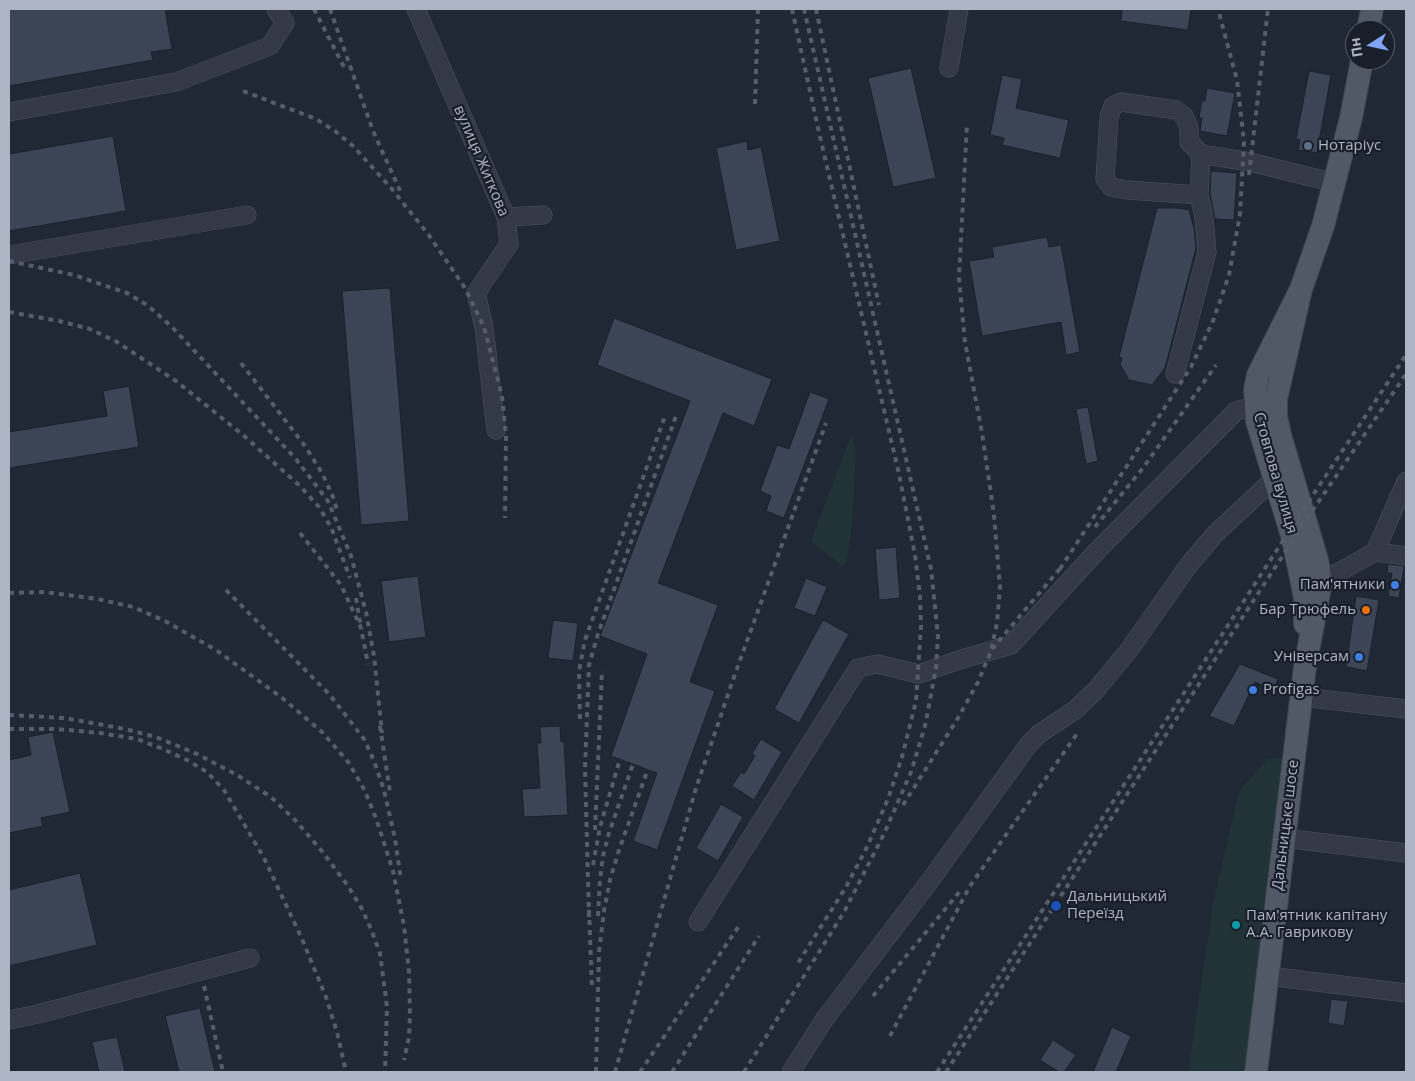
<!DOCTYPE html>
<html>
<head>
<meta charset="utf-8">
<style>
	body { margin:0 }
	#map { position:relative; width:1415px; height:1081px; overflow:hidden; background:#202735; font-family:"Open Sans",sans-serif }
	canvas { display:block }
	.frame { position:absolute; inset:0; border:10px solid #adb4c3; pointer-events:none }
	.north { position:absolute; left:1345px; top:20px; width:50px; height:50px; box-sizing:border-box; background:#191f2a; border:1px solid #545b67; border-radius:50%; rotate:260deg; font-size:14px; font-weight:700; line-height:20px; text-align:center; color:#adb4c3 }
	.north::after { content:''; display:block; margin:auto; width:18px; height:22px; background:#80a5f5; clip-path:polygon(50% 0,100% 100%,50% 72%,0 100%) }
</style>
</head>
<body>
<div id="map">
<canvas width="1415" height="1081"></canvas>
<div class="frame"></div>
<div class="north">Пн</div>
</div>
<script>
const context = document.querySelector('canvas').getContext('2d');
context.lineJoin = 'round';
function fillPath(path, color) { context.fillStyle = color; context.fill(path, 'evenodd'); }
const shape = rows => new Path2D(rows.map(r => 'M' + r).join(''));
function strokePath(path, color, width, dash) { context.strokeStyle = color; context.lineWidth = width; context.lineCap = dash ? 'butt' : 'round'; context.setLineDash(dash || []); context.stroke(path); }
function label(font, color, halo, rows, align = 'center') {
  context.font = font + ' "Open Sans",sans-serif'; context.lineWidth = 4.5; context.setLineDash([]); context.textBaseline = 'middle'; context.strokeStyle = halo; context.fillStyle = color; for (const [text, x, y, turn = 0] of rows) {
    context.save(); context.translate(x, y); context.rotate((+turn || 0) * Math.PI / 180); context.textAlign = isNaN(turn) ? turn : align; if (halo) context.strokeText(text, 0, 0); context.fillText(text, 0, 0); context.restore();
  }
}
const green = shape([
	[852,433,856,452,854,493,851,535,846,563,842,566,812,542,812,538],
	[1269,758,1282,758,1246,1072,1188,1072,1213,904,1239,791]
]);
const building = shape([
	[9,9,165,9,172,49,151,52,153,60,9,86,9,9],
	[1122,9,1191,9,1188,30,1121,21,1122,9],
	[911,68,936,178,893,187,868,78,911,68],
	[1309,71,1331,75,1317,153,1298,150,1300,140,1296,139,1309,71],
	[1002,75,1022,79,1016,108,1069,120,1060,158,1002,145,1004,138,990,135,1002,75],
	[1207,88,1235,93,1227,136,1200,131,1202,118,1199,118,1202,100,1205,101,1207,88],
	[113,136,126,211,9,231,9,154,113,136],
	[747,141,748,150,761,147,780,241,736,250,716,148,747,141],
	[1211,171,1237,173,1234,220,1215,219,1210,194,1211,171],
	[1157,208,1177,208,1189,210,1194,228,1196,248,1165,368,1152,385,1129,380,1120,364,1122,358,1119,357,1157,208],
	[1047,237,1049,247,1061,245,1080,352,1066,355,1061,322,982,336,969,261,994,257,992,247,1047,237],
	[390,288,409,521,361,525,342,291,390,288],
	[614,318,772,379,754,426,723,413,658,583,718,605,690,682,715,691,657,850,633,841,657,773,611,756,647,654,600,636,690,401,597,365,614,318],
	[129,386,139,447,9,468,9,432,107,416,103,391,129,386],
	[810,392,829,399,784,518,766,511,771,496,760,491,777,445,789,449,810,392],
	[1088,407,1098,461,1086,464,1076,409,1088,407],
	[896,547,900,598,879,600,875,549,896,547],
	[1388,564,1404,566,1399,598,1388,596,1392,573,1387,573,1388,564],
	[418,576,426,637,389,642,381,581,418,576],
	[806,578,827,587,815,616,794,608,806,578],
	[1356,596,1379,600,1367,671,1346,667,1356,596],
	[553,620,578,623,573,661,548,658,553,620],
	[823,620,849,634,799,723,774,709,823,620],
	[1240,664,1278,679,1274,690,1255,682,1234,726,1209,716,1240,664],
	[560,726,561,742,564,741,568,815,524,817,522,789,540,788,537,743,541,743,540,727,560,726],
	[53,732,70,812,41,818,43,826,9,833,9,760,31,755,28,737,53,732],
	[761,739,782,752,754,800,732,786,741,772,744,774,755,756,752,754,761,739],
	[721,804,743,817,718,861,696,848,721,804],
	[80,873,97,945,9,966,9,890,80,873],
	[1331,999,1348,1001,1344,1026,1328,1023,1331,999],
	[200,1008,215,1072,179,1072,165,1016,200,1008],
	[1112,1027,1131,1036,1116,1072,1093,1072,1112,1027],
	[117,1037,125,1072,99,1072,92,1042,117,1037],
	[1053,1040,1076,1055,1064,1072,1059,1072,1040,1060,1053,1040]
]);
const minor = shape([
	[416,9,506,217,509,244,476,293,484,327,496,430],
	[949,68,959,9],
	[9,112,176,82,270,46,285,23,276,9],
	[1199,195,1127,190,1111,187,1105,179,1109,117,1113,106,1121,102,1176,110,1184,116,1189,128,1189,142,1201,154,1250,162,1335,183],
	[506,217,543,215],
	[9,255,247,215],
	[1175,374,1207,252,1204,217,1199,195,1201,154],
	[1375,552,1406,481],
	[1321,582,1375,552,1406,556],
	[1302,697,1406,709],
	[1284,838,1406,853],
	[698,922,858,668,878,664,919,674,962,659,1011,645,1095,553,1236,411,1255,406],
	[1268,976,1406,993],
	[9,1020,38,1014,250,958],
	[791,1072,824,1020,929,882,1029,744,1039,734,1075,710,1096,690,1129,650,1188,566,1215,534,1275,478]
]);
const major = shape([
	[1368,30,1372,9],
	[1305,624,1305,598,1293,539,1257,421,1255,390,1258,375,1301,289,1323,226,1351,118,1362,60],
	[1256,1072,1305,667,1321,582,1317,560,1280,435,1276,416,1276,399,1301,289]
]);
const rail = shape([
	[314,9,345,69],
	[330,9,373,131,402,195],
	[792,9,818,128,899,474,915,555,920,596,921,626,916,701,902,757,888,799,867,847,846,887,798,963],
	[816,9,879,305],
	[243,91,316,119,335,131,353,146,391,188,428,234,465,288,484,327,502,396,506,436,505,518],
	[755,104,758,9],
	[1249,175,1268,9],
	[9,261,74,275,127,293,147,305,171,326,295,458,328,501,351,556,366,612,374,656,382,733],
	[9,312,59,321,90,329,117,342,176,381,243,435,300,486,319,507,331,527,350,578],
	[241,363,305,446,322,473,333,497,337,510],
	[1095,527,1143,468,1216,365],
	[300,533,341,585,361,628,368,664],
	[1060,569,1191,367,1213,321,1229,275,1240,214,1244,142,1237,80,1218,9],
	[226,590,330,695,364,739,374,761,384,790,395,839,401,880],
	[9,593,44,592,98,599,133,607,165,621,216,650,281,697,322,732,349,763,365,791,377,821,393,871,404,926,409,972,410,1015,409,1037,404,1060],
	[356,598,361,628],
	[992,649,1063,565],
	[9,715,65,718,125,729,156,737,197,754,237,775,271,797,295,820,321,850,348,886,362,909,371,929,380,953,387,1007,385,1072],
	[580,719,579,671,585,640,665,416],
	[380,726,390,792],
	[9,729,57,729,100,733,137,739,163,749,187,760,207,772,224,790,264,858,302,939,326,997,337,1032,346,1072],
	[903,805,958,718,978,682,991,651,997,623,1000,587,994,515,982,433,965,342,959,278,967,124],
	[595,830,602,670],
	[593,865,600,827,620,759],
	[589,910,592,990],
	[598,916,600,880,603,856,609,833,633,764],
	[589,917,585,768,589,665,598,634,676,416],
	[204,986,223,1072],
	[873,996,961,890],
	[890,1036,970,886,1079,731],
	[596,1072,599,952,604,911,610,880,619,850,648,769],
	[615,1072,696,788,734,677,826,423],
	[640,1072,741,923],
	[672,1072,759,936],
	[744,1072,844,912,884,834,911,772,925,726,936,668,938,636,931,569,804,9],
	[937,1072,1303,510,1406,355],
	[946,1072,1306,520,1406,374]
]);
const markers = [
	[1308,146,5,"#5c6f8a"],
	[1395,585,5,"#3f7fe0"],
	[1366,610,5,"#e8710a"],
	[1359,657,5,"#3f7fe0"],
	[1253,690,5,"#3f7fe0"],
	[1056,906,6,"#1a4fb4"],
	[1236,925,5,"#0f9aa8"]
];
const poiNames = [
	["Нотаріус",1318,146],
	["Пам'ятники",1385,585,"right"],
	["Бар Трюфель",1356,610,"right"],
	["Універсам",1349,657,"right"],
	["Profigas",1263,690],
	["Дальницький",1067,897],
	["Переїзд",1067,914],
	["Пам'ятник капітану",1246,916],
	["А.А. Гаврикову",1246,933]
];
const streetNames = [
	["вулиця Житкова",481,161,67],
	["Стовпова вулиця",1275,473,74],
	["Дальницьке шосе",1286,825,-83]
];
fillPath(green, '#213336');
fillPath(building, '#3c4556');
strokePath(building, '#1a212c', 1);
strokePath(minor, '#4d5461', 19);
strokePath(major, '#3c434f', 24);
strokePath(minor, '#333946', 18);
strokePath(major, '#515866', 22);
strokePath(rail, '#555d6d', 4, [5, 5]);
for (const [x, y, r, color] of markers) { const dot = new Path2D(); dot.arc(x, y, r, 0, 2 * Math.PI); context.fillStyle = color; context.fill(dot); strokePath(dot, '#191f2a', 2); }
label('15px', '#adb4c3', '#191f2a', poiNames, 'left');
label('15px', '#adb4c3', '#191f2a', streetNames);
</script>
</body>
</html>
